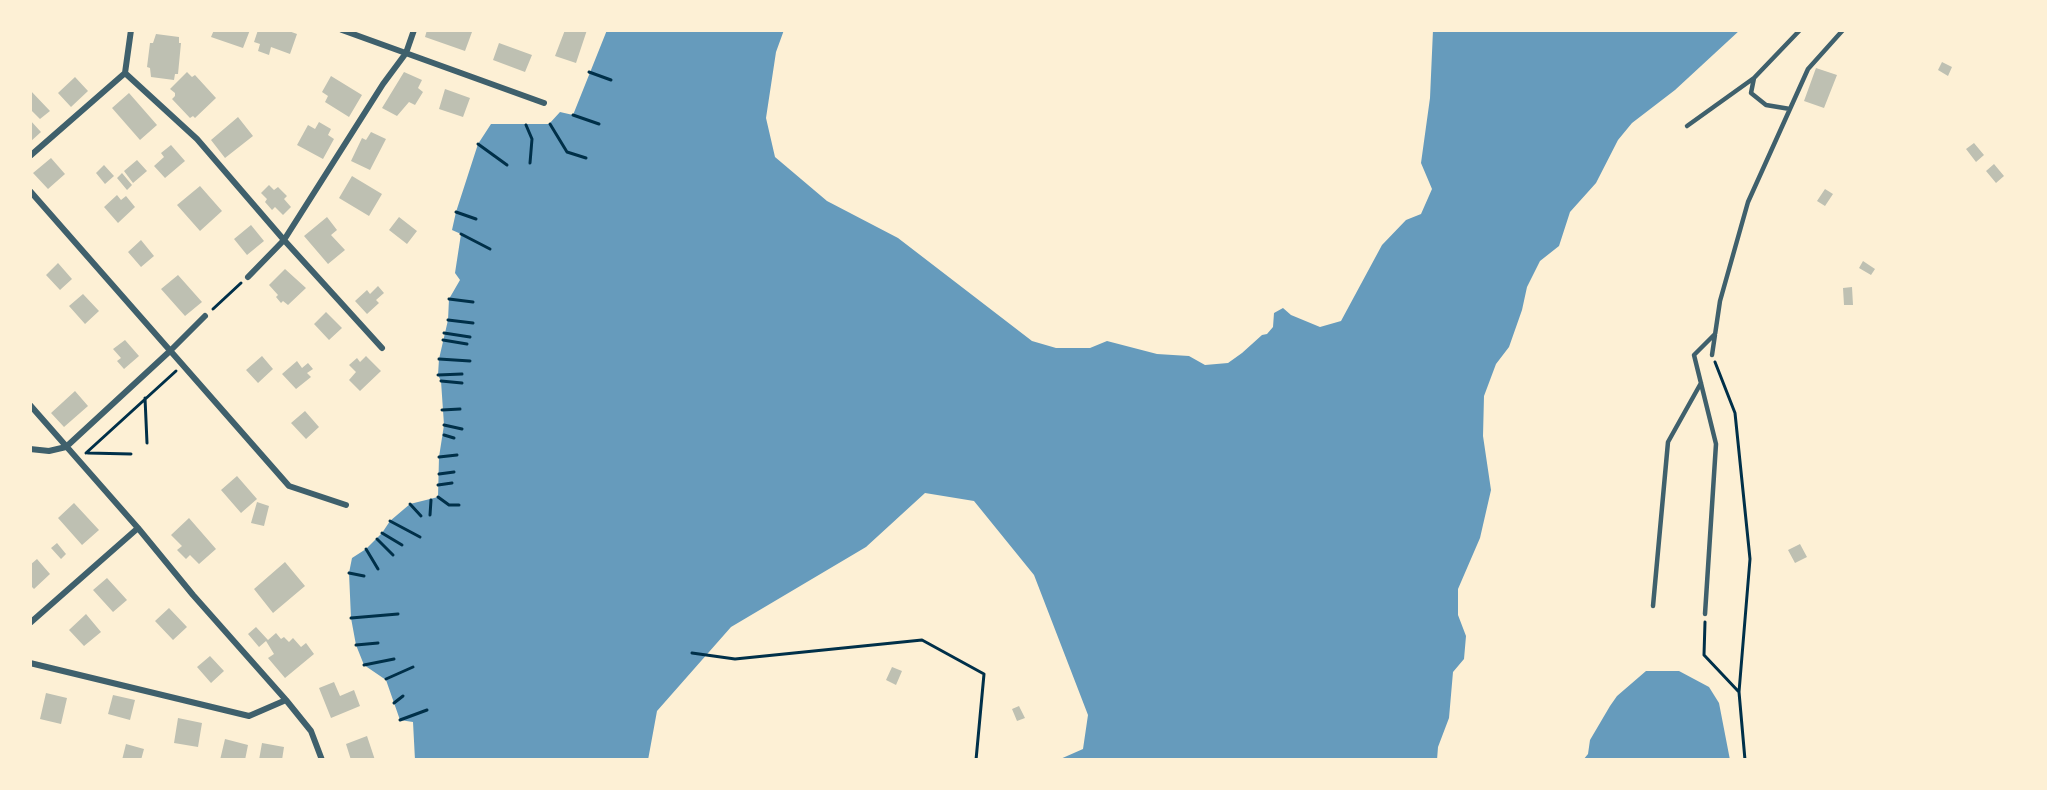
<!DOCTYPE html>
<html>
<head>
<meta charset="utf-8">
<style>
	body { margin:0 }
	#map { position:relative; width:2047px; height:790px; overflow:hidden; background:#fdf0d5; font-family:"Crimson Pro",serif }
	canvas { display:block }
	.frame { position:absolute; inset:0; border:32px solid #fdf0d5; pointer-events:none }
</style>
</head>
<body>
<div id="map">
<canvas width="2047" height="790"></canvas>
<div class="frame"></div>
</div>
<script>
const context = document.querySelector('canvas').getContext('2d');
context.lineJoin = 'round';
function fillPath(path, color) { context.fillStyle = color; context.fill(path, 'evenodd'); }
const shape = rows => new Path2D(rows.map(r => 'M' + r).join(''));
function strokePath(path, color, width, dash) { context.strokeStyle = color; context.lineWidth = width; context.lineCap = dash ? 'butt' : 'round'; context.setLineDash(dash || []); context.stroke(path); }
const water = shape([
	[607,30,784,30,776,52,766,118,775,157,827,201,898,238,1032,341,1056,348,1090,348,1107,341,1157,354,1189,356,1205,365,1228,363,1242,353,1262,335,1267,334,1273,327,1274,313,1283,308,1291,315,1320,327,1341,321,1382,245,1406,220,1421,214,1432,189,1421,163,1430,98,1433,30,1740,30,1675,90,1632,123,1618,140,1596,183,1570,212,1559,246,1540,261,1527,287,1522,310,1509,347,1496,364,1484,396,1483,436,1491,490,1480,538,1458,589,1458,615,1466,636,1464,659,1453,672,1449,718,1438,747,1437,760,1058,760,1083,749,1088,715,1034,575,974,501,925,493,866,547,731,627,657,711,648,760,415,760,413,722,400,720,386,680,364,665,356,645,351,618,349,573,352,558,366,549,382,533,390,521,410,504,438,497,439,457,444,425,441,381,438,375,439,359,448,320,449,299,460,280,455,273,461,234,452,230,456,212,478,144,491,124,549,124,560,112,573,115],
	[1646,671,1679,671,1709,687,1719,703,1730,760,1583,760,1588,754,1590,740,1610,706,1617,696]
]);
const building = shape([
	[214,30,250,30,243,48,211,37],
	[258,30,286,30,297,34,290,54,271,47,269,55,258,51,260,44,254,42],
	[427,30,466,30,472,32,465,51,425,37],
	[565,30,587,30,576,63,555,56],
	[156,34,179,37,179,43,181,43,178,74,175,74,174,80,151,77,150,68,147,67,150,43,153,43],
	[499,43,532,55,525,72,493,60],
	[1942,62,1952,67,1948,76,1938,70],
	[1816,68,1837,75,1824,108,1804,101],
	[187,72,192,77,195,75,216,98,195,118,193,116,190,118,172,99,175,96,175,93,170,89],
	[404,72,422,80,418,88,423,92,415,105,409,102,397,116,382,108],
	[331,76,362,95,349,117,325,102,328,96,322,92],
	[75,77,88,91,71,107,58,93],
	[445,89,470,98,463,117,439,109],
	[30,90,50,111,40,119,30,109],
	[129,93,157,125,140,140,112,108],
	[238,117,253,136,225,158,211,140],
	[30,120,41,132,30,142],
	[319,122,331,129,328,135,334,139,323,159,297,145,308,125,315,129],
	[371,132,386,139,370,170,351,161,362,138,366,140],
	[1974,143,1984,155,1976,162,1966,149],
	[171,145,185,161,165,178,154,166,164,157,161,153],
	[51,158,65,174,48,189,33,173],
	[137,160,147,171,133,183,124,171],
	[1994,164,2004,176,1996,183,1986,171],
	[104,165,114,176,105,184,96,173],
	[122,173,132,185,127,190,117,178],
	[352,176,382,194,369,216,339,198],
	[269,185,274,190,278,187,287,196,284,199,291,207,283,215,275,207,272,210,265,202,267,199,261,193],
	[200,186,222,211,200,231,177,205],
	[1825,189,1833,194,1825,206,1817,201],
	[117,195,121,200,126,196,135,207,118,223,104,207],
	[327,217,337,230,331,235,345,250,328,264,304,236],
	[399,217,417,231,407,244,389,230],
	[251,225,264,241,247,255,234,239],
	[141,240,154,256,141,267,128,252],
	[1863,261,1875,269,1871,275,1859,268],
	[58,263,72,279,60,290,46,275],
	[285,269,306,288,288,305,283,301,281,303,276,297,278,295,269,285],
	[178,275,202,302,185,316,161,289],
	[378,286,384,293,376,300,379,303,367,314,355,301,367,290,370,294],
	[1852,287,1853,305,1844,305,1843,288],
	[83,294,99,311,85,324,69,306],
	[326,312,342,328,329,340,314,324],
	[125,340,139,356,124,369,117,361,121,358,113,349],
	[262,356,273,369,258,383,246,370],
	[366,356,381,371,360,391,349,380,356,372,349,365,357,358,360,362],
	[297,361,302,368,308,363,313,369,307,373,311,377,296,389,282,374],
	[75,391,88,406,64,427,51,413],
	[305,411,319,427,306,439,291,423],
	[237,476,257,499,241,513,221,490],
	[257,502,269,506,264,526,251,523],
	[74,503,99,530,82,545,58,518],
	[189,518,216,549,199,564,190,555,186,559,177,550,182,546,171,535],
	[57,543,66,554,61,559,51,548],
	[1800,544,1807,557,1795,563,1788,550],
	[37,559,50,574,34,589,30,585,30,565],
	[285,562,305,586,273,613,254,589],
	[107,578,127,600,113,612,93,590],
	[169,608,187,627,173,640,155,621],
	[86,614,101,632,84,646,69,630],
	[256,627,268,640,276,633,281,639,284,637,289,642,293,638,301,647,306,643,314,654,285,678,268,658,274,654,266,641,259,647,248,634],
	[210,656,224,671,211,683,197,667],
	[892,667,902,671,896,685,886,680],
	[334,682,340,696,354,690,360,706,331,718,319,688],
	[46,693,67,698,61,724,40,719],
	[113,695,135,700,130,720,108,714],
	[1019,706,1025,718,1017,721,1012,709],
	[178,718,202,723,198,747,174,743],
	[367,736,375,760,351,760,346,744],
	[225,739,248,745,245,760,220,760],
	[262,743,284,747,282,760,259,760],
	[126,744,144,749,141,760,122,760]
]);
const path = shape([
	[589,72,611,80],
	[573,115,599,124],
	[550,124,567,152,586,158],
	[526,125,532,139,530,163],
	[478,144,507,165],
	[456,212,476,219],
	[461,234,490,249],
	[449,299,473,302],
	[213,309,241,283],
	[448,320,473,323],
	[444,333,470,337],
	[443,340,467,344],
	[439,359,470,361],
	[1715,362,1735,413,1750,559,1739,692,1745,760],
	[438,375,462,374],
	[441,381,462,383],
	[145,398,147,443],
	[442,410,460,409],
	[444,425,462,429],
	[444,435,454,438],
	[86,453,176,371],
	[88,453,131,454],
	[439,457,457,455],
	[439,474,454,472],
	[438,485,452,483],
	[438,497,449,505,459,505],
	[410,504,421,516],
	[430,515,431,500],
	[390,521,420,537],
	[382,533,402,545],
	[377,539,393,555],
	[366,549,378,569],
	[349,573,364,576],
	[351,618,398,614],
	[1705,622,1704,655,1738,691],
	[356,645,378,643],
	[692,653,735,659,922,640,984,674,976,760],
	[364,665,394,659],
	[386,679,413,667],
	[394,703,403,696],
	[400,720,427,710]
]);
const service = shape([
	[1790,109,1766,105,1751,93,1754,78,1800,30],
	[1687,126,1754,78],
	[1712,355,1720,301,1748,202,1808,69,1843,30],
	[1653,606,1668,442,1701,383],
	[1705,614,1716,444,1694,355,1715,334]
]);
const minor = shape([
	[342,30,544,103],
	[125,73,197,139,284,240,382,348],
	[30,156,125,73,131,30],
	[30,191,289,486,346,505],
	[248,277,284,240,383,84,406,53,414,30],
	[30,405,138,528,193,595,286,700,311,731,322,760],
	[30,449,49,451,66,447,170,351,205,316],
	[30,623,138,528],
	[30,663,249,716,286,700]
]);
fillPath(water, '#669bbc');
fillPath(building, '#bec0b2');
strokePath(path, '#003049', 3);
strokePath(service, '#3f606c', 4.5);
strokePath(minor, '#3f606c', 6);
</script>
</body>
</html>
